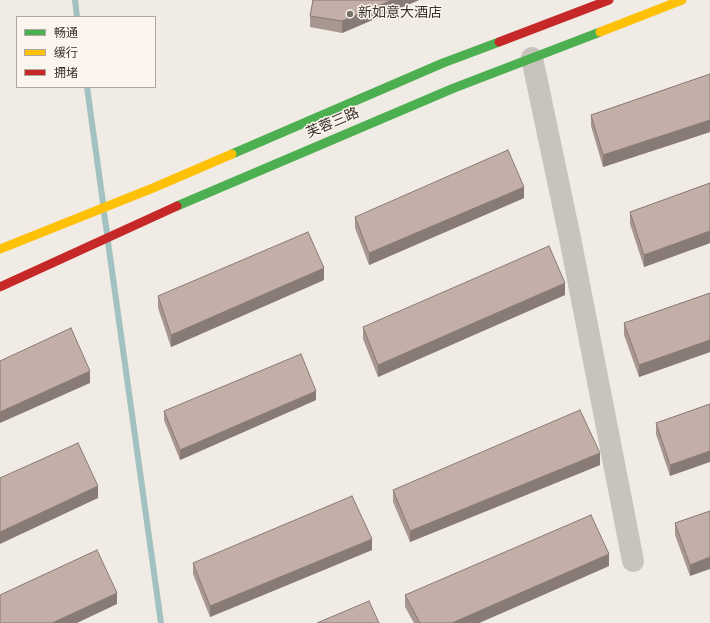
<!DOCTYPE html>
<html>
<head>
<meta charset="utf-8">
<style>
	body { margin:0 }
	#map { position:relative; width:710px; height:623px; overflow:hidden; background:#f0ebe5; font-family:"Source Sans 3","Noto Sans SC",sans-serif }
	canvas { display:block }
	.legend { position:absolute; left:16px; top:16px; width:140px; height:72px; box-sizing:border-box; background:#fbf5ee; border:1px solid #aea6a0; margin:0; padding:5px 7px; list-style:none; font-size:12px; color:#3b302b }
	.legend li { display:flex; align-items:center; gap:8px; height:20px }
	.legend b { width:20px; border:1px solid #aea6a0 }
</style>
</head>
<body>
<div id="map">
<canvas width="710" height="623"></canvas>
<ul class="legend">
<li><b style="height:5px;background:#4caf50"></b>畅通</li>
<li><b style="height:5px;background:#ffc107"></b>缓行</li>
<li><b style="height:5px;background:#c62828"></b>拥堵</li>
</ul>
</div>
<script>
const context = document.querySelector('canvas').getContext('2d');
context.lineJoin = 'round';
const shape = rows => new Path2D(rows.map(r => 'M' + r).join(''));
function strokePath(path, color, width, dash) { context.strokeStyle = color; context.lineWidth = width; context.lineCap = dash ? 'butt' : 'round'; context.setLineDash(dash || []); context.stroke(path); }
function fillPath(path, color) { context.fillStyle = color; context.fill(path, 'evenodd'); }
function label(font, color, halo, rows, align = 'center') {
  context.font = font + ' "Source Sans 3","Noto Sans SC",sans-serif'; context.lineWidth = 3; context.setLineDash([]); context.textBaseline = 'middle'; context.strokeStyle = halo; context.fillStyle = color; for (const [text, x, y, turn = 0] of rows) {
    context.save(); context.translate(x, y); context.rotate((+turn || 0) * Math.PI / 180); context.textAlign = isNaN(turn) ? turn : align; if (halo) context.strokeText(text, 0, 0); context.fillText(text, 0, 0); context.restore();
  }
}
const stream = shape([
	[75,0,77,17],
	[87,87,103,203],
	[104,213,107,233],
	[108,242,161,623]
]);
const street = shape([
	[532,58,570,238,633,561]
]);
const fast = shape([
	[232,154,443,63,499,42],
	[177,206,454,88,600,32]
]);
const slow = shape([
	[600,32,682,0],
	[0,249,153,188,232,154]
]);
const jam = shape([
	[499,42,609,0],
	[0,287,177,206]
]);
const wall = shape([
	[313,0,419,0,342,33,310,27,310,16],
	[710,74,710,132,603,167,591,126,591,115],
	[710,183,710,243,644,267,630,224,630,212],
	[524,198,369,265,355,228,355,217],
	[324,280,171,347,158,308,158,296],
	[710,293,710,352,639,377,624,335,624,323],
	[565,295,378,377,363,339,363,327],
	[316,400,180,460,164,420,164,411],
	[710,404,670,476,656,434,656,423],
	[600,465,410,542,393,502,393,490],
	[710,511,690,576,675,535,675,523],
	[372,550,210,617,193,574,193,563],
	[609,566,479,623,414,623,405,607,405,595]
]);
const shadedWall = shape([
	[392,0,419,0,342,33,342,21],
	[710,120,710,132,603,167,603,155],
	[524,187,524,198,369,265,369,253],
	[710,231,710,243,644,267,644,255],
	[324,268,324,280,171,347,171,335],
	[565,283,565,295,378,377,378,365],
	[710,340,710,352,639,377,639,365],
	[90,371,90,383,0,423,0,412],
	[316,391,316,400,180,460,180,450],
	[710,451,710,462,670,476,670,465],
	[600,453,600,465,410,542,410,531],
	[98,486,98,498,0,544,0,532],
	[372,539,372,550,210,617,210,606],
	[609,554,609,566,479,623,452,623],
	[710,557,710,569,690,576,690,565],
	[117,593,117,604,77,623,52,623]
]);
const building = shape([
	[313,0,392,0,342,21,310,16,313,0],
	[710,74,710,120,603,155,591,115,710,74],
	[508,150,524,187,369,253,355,217,508,150],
	[710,183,710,231,644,255,630,212,710,183],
	[308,232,324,268,171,335,158,296,308,232],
	[549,246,565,283,378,365,363,327,549,246],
	[710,293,710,340,639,365,624,323,710,293],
	[71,328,90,371,0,412,0,361,71,328],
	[301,354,316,391,180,450,164,411,301,354],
	[710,404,710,451,670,465,656,423,710,404],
	[580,410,600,453,410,531,393,490,580,410],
	[78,443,98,486,0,532,0,478,78,443],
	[352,496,372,539,210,606,193,563,352,496],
	[710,511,710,557,690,565,675,523,710,511],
	[591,515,609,554,452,623,420,623,405,595,591,515],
	[97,550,117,593,52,623,0,623,0,595,97,550],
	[369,601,379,623,317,623,369,601]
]);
const markers = [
	[350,14,4,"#7a716c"]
];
const poiNames = [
	["新如意大酒店",358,14]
];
const streetNames = [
	["芙蓉三路",333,124,-23]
];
strokePath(stream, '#a1c2c1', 6);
strokePath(street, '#c9c3be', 22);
strokePath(fast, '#4caf50', 9);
strokePath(slow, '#ffc107', 9);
strokePath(jam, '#c62828', 9);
fillPath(wall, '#a89690');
fillPath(shadedWall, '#887a75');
fillPath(building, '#c3afa7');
strokePath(building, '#887a75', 1);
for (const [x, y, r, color] of markers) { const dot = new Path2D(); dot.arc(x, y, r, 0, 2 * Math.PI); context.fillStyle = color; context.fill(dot); strokePath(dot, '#fbf5ee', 1.5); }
label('14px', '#3b302b', '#fbf5ee', poiNames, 'left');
label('14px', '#3b302b', '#fbf5ee', streetNames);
</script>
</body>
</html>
